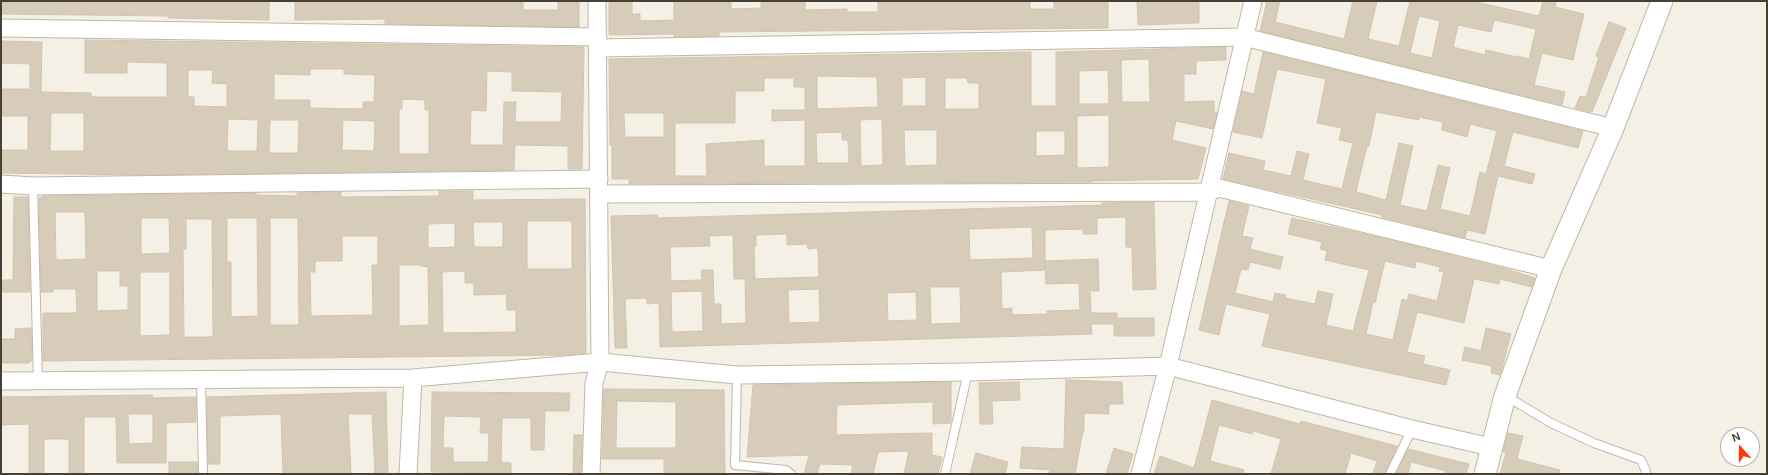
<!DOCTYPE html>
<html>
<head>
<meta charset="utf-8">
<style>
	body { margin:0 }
	#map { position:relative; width:1768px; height:475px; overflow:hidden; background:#f4f0e5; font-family:Arial,sans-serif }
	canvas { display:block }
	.frame { position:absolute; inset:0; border:2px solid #474034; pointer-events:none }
	.north { position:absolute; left:1720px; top:427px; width:40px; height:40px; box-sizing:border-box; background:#fff; border:1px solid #b5b3ae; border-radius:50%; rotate:339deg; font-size:11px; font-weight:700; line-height:16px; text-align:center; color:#474034 }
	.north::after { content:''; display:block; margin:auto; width:14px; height:18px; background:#ff3811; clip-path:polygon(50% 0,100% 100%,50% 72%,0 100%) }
</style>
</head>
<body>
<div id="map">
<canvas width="1768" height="475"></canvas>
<div class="frame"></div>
<div class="north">N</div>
</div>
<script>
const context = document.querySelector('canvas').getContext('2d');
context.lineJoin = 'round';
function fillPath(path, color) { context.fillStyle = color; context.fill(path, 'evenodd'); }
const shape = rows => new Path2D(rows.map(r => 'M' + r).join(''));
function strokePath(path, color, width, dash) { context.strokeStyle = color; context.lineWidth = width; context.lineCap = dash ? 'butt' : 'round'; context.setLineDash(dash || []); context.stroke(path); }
const building = shape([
	[1,1,269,1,269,20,168,18,168,16,1,14,1,1],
	[295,1,523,1,523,10,558,10,558,1,579,1,579,27,385,24,385,19,295,20,295,1],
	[609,1,632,1,632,14,640,14,640,21,674,20,674,1,731,1,731,9,761,8,761,1,805,1,805,10,847,9,847,12,878,12,878,1,1030,1,1030,9,1054,9,1054,1,1108,1,1108,28,719,32,719,36,674,37,674,34,609,35,609,1],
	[1137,1,1199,1,1199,23,1138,25,1137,1],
	[1267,1,1280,1,1275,22,1344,39,1353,1,1377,1,1368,39,1399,46,1410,1,1471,1,1539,16,1543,1,1556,1,1555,7,1584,14,1573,60,1542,53,1534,85,1565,92,1562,105,1260,31,1267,1],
	[1419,16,1440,21,1432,58,1410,53,1419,16],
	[1494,20,1536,29,1529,59,1517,56,1517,57,1486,50,1485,55,1453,47,1458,25,1491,32,1494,20],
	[1609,22,1626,28,1592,112,1575,108,1580,96,1586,97,1599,57,1596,56,1609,22],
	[85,40,584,47,582,169,568,169,568,146,515,145,514,170,145,175,1,173,1,150,28,150,28,116,1,116,1,89,30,89,30,64,1,63,1,41,42,42,41,92,91,93,91,97,167,97,167,63,127,62,127,73,85,73,85,40],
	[310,69,344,69,344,74,375,75,374,102,363,102,363,109,310,108,310,100,274,100,274,74,310,75,310,69],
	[188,70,213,70,212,83,227,84,227,107,194,106,194,97,188,97,188,70],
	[487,71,512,72,512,91,562,92,561,122,515,122,516,102,504,102,503,145,470,145,471,110,486,111,487,71],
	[402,99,425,100,425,110,429,110,429,154,399,154,399,109,402,109,402,99],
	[51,113,84,113,84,151,50,151,51,113],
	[228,119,258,120,257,151,227,151,228,119],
	[270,120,299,120,298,153,269,153,270,120],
	[343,120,375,121,374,151,342,150,343,120],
	[1226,47,1226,60,1196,61,1196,74,1184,74,1184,102,1214,101,1214,113,1217,113,1213,129,1176,121,1172,140,1206,148,1198,179,1092,181,1092,182,629,184,629,179,612,179,612,145,610,145,609,59,1031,52,1031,106,1056,106,1056,52,1226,47],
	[1149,59,1150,102,1122,102,1121,60,1149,59],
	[1108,70,1109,104,1079,104,1079,71,1108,70],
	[817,76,877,77,878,107,817,109,817,76],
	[926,77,926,106,902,106,902,78,926,77],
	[764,78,794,78,794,87,805,87,805,110,772,110,772,121,805,120,805,166,764,166,764,140,706,144,707,176,675,176,675,123,735,123,735,91,764,91,764,78],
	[945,78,967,78,968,83,979,83,979,109,945,109,945,78],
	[624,113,664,113,664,137,625,137,624,113],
	[1109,115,1109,167,1077,168,1077,116,1109,115],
	[882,119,883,165,861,166,860,120,882,119],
	[904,130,937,130,937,165,905,166,904,130],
	[1036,131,1065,131,1065,155,1036,156,1036,131],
	[842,132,842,140,848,140,849,163,817,163,816,133,842,132],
	[1263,52,1583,131,1578,148,1513,132,1504,166,1535,174,1532,184,1498,176,1485,234,1467,230,1465,238,1382,217,1382,215,1223,179,1229,153,1265,161,1263,170,1291,176,1297,151,1309,154,1303,180,1342,189,1353,143,1339,140,1342,128,1317,123,1326,79,1277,69,1262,138,1233,132,1242,91,1254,94,1263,52],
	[1376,112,1419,120,1419,117,1443,122,1442,130,1467,137,1470,124,1497,131,1486,174,1480,172,1470,216,1440,209,1450,168,1438,165,1427,211,1400,205,1413,146,1399,143,1386,200,1356,192,1367,146,1369,146,1376,112],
	[439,191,473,191,473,200,585,199,586,353,567,355,43,361,43,313,77,313,76,289,53,289,53,292,41,292,39,198,42,198,42,196,256,193,256,195,297,196,297,193,341,192,341,197,439,196,439,191],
	[55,212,85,212,86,259,56,260,55,212],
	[141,218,169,218,170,253,141,254,141,218],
	[227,218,257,218,258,316,231,317,231,262,227,262,227,218],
	[270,218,298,218,299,325,270,325,270,218],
	[186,219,212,219,213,337,184,337,183,249,186,249,186,219],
	[527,221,572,221,572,269,527,269,527,221],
	[473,222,503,222,503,247,474,247,473,222],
	[455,223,455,247,428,248,428,224,455,223],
	[342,236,378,236,378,265,372,265,373,315,311,316,310,272,315,272,315,261,342,261,342,236],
	[399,265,418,265,428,267,429,325,399,326,399,265],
	[97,271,120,271,120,286,128,286,128,310,97,311,97,271],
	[465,271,465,283,474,283,474,295,506,294,507,310,516,310,516,332,443,333,442,272,465,271],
	[140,272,170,272,170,335,140,336,140,272],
	[14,197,28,197,30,292,1,292,1,280,13,280,14,197],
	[1229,201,1249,206,1242,236,1253,238,1250,249,1283,257,1280,269,1250,262,1248,270,1241,269,1235,293,1273,302,1275,293,1286,295,1285,298,1315,304,1318,291,1333,294,1326,325,1353,331,1369,270,1325,260,1327,251,1320,249,1322,242,1288,234,1292,218,1378,237,1503,268,1535,278,1532,287,1500,279,1499,284,1474,279,1464,323,1417,312,1407,352,1425,356,1423,364,1450,370,1446,385,1262,346,1270,314,1226,304,1219,335,1199,330,1229,201],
	[1385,261,1415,268,1416,261,1440,267,1439,271,1444,272,1437,301,1409,294,1407,301,1402,299,1393,340,1366,334,1373,302,1375,303,1385,261],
	[1154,202,1156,289,1133,290,1132,247,1126,247,1126,217,1097,218,1097,234,1083,234,1083,229,1045,230,1045,270,1001,272,1002,309,1012,308,1012,315,1047,314,1047,311,1080,310,1079,283,1046,284,1045,261,1098,259,1099,291,1090,291,1091,313,1117,313,1117,318,1154,318,1154,336,1114,336,1114,324,1091,324,1092,334,660,347,659,303,647,304,647,298,625,299,627,348,615,348,611,216,657,215,657,218,1102,205,1102,203,1154,202],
	[1032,227,1033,258,970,260,969,229,1032,227],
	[787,234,787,245,807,244,808,249,818,248,819,277,750,279,755,279,754,246,756,246,756,235,787,234],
	[733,235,734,279,745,279,746,323,721,324,721,304,714,304,713,270,701,270,702,280,671,281,670,247,710,246,709,236,733,235],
	[930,287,960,287,961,323,931,324,930,287],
	[819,289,820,322,789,323,788,290,819,289],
	[702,291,703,331,672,332,671,292,702,291],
	[916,292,917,320,888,321,887,293,916,292],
	[31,328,32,361,29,361,29,363,1,363,1,339,15,339,15,329,31,328],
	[1486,328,1511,334,1500,375,1491,373,1492,366,1462,360,1465,347,1481,351,1486,328],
	[1066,380,1122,382,1123,404,1109,404,1109,414,1084,413,1084,431,1083,431,1075,474,1049,474,1050,470,1020,468,1022,447,1064,449,1066,380],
	[951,382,951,423,933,424,933,402,837,405,836,435,932,433,932,455,942,457,938,474,904,474,909,451,878,452,873,474,851,474,853,465,820,464,817,474,804,474,809,455,747,457,753,385,951,382],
	[1019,382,1020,400,992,401,993,424,980,424,979,383,1019,382],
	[604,389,724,390,725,474,664,474,664,459,602,459,604,389],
	[617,401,676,402,676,448,616,448,617,401],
	[386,392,388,474,375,474,372,414,348,414,351,474,283,474,281,414,220,416,220,464,208,464,207,397,386,392],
	[432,392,570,393,569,411,545,411,544,450,531,450,531,418,502,418,501,462,511,463,511,473,431,472,432,392],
	[444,416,481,417,480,433,489,433,488,462,453,462,453,448,443,448,444,416],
	[152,395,152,398,196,397,196,422,166,423,166,463,117,463,116,417,84,417,84,474,69,474,69,439,44,439,44,474,29,474,29,424,1,425,1,397,152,395],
	[128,414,153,414,153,443,129,444,128,414],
	[1212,400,1300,424,1301,421,1397,446,1385,474,1373,474,1377,461,1351,453,1345,474,1271,474,1281,439,1253,431,1252,434,1219,425,1210,461,1244,470,1244,474,1154,474,1160,456,1194,468,1212,400],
	[1508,433,1523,436,1517,459,1560,470,1559,474,1500,474,1506,452,1503,452,1508,433],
	[574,435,582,435,581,474,573,474,574,435],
	[1114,448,1133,454,1127,474,1106,474,1114,448],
	[1408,449,1469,464,1466,474,1445,474,1446,471,1411,462,1408,474,1396,474,1408,449],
	[976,453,1008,462,1005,474,970,474,976,453],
	[169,462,197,462,198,474,169,474,169,462]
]);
const service = shape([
	[33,186,38,381],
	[737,375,735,465,786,470,791,474],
	[201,378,203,474],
	[1506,396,1551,423,1594,443,1641,460,1646,471,1646,474],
	[945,474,968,372],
	[1390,474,1412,429]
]);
const minor = shape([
	[1,28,598,37],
	[598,48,1244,37,1613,128],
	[1,184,33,186,599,179],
	[599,194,1208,192,1219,188,1551,269],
	[1,381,413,378,600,362,737,375,968,372,1168,366,1412,429,1491,447],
	[408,474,413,378],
	[591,474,594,383,600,362,597,1],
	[1140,474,1168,366,1253,1]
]);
const tertiary = shape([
	[1485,474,1505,396,1551,269,1613,128,1662,1]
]);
fillPath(building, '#d7ccb9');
strokePath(building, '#d2c4ac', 1);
strokePath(service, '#c0b8a7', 10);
strokePath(minor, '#c0b8a7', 19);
strokePath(tertiary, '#c0b8a7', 23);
strokePath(service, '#fff', 8);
strokePath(minor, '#fff', 17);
strokePath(tertiary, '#fff', 21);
</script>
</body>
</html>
